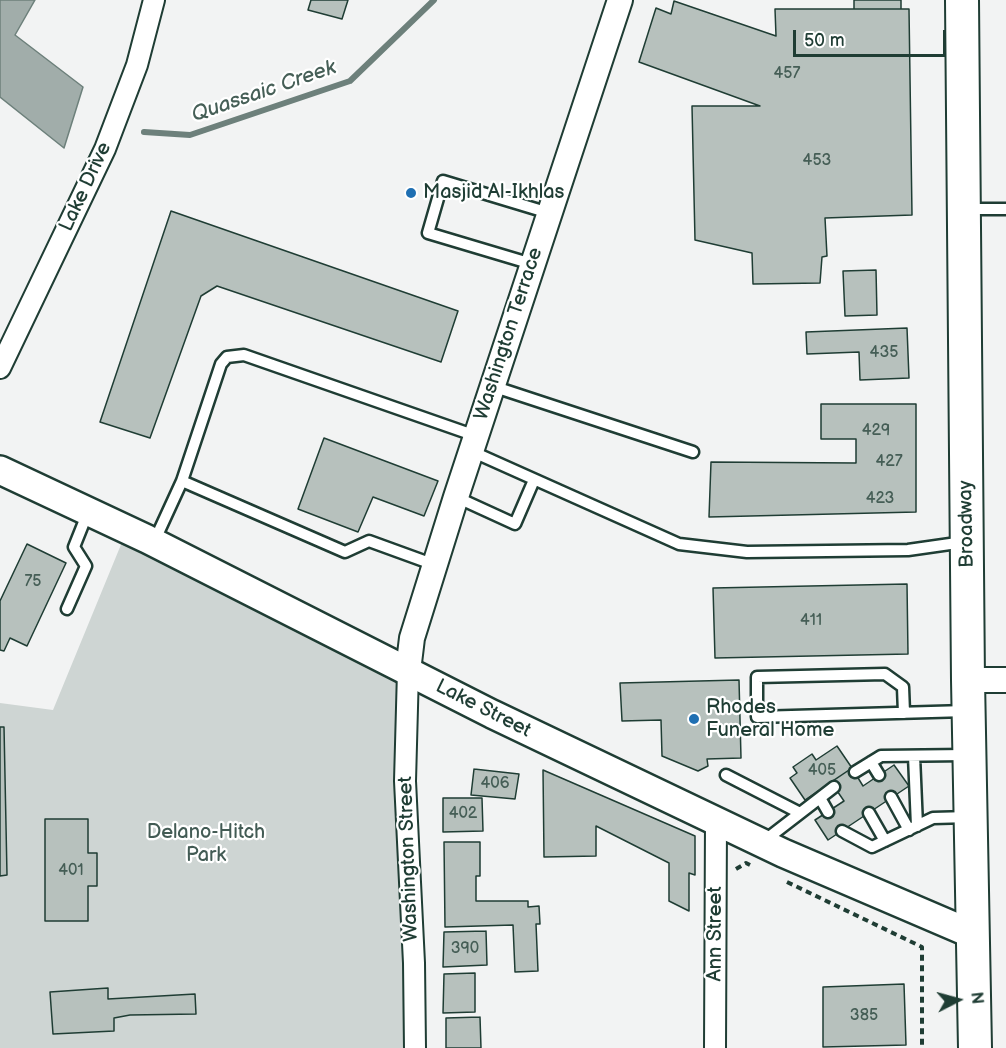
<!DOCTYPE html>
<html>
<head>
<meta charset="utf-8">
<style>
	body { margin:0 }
	#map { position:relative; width:1006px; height:1048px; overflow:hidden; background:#f2f3f3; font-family:"Balsamiq Sans",sans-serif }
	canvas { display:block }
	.north { position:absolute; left:928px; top:970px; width:60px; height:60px; -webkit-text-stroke:4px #fff; paint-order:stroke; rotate:84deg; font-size:16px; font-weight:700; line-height:24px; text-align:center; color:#1f3d34 }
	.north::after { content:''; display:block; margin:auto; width:21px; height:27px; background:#1f3d34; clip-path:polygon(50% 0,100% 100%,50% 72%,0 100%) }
	.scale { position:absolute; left:793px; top:30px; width:153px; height:27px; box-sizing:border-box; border:3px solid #1f3d34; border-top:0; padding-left:8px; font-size:18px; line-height:21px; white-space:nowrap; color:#1f3d34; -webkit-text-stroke:4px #fff; paint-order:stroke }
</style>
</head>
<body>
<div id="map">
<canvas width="1006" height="1048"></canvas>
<div class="north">N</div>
<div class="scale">50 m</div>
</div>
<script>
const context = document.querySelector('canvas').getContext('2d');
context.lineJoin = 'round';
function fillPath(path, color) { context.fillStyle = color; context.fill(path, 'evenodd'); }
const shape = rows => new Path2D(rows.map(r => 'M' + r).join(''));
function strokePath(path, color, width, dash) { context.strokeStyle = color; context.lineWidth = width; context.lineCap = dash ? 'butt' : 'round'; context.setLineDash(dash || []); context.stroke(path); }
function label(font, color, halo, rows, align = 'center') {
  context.font = font + ' "Balsamiq Sans",sans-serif'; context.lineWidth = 4.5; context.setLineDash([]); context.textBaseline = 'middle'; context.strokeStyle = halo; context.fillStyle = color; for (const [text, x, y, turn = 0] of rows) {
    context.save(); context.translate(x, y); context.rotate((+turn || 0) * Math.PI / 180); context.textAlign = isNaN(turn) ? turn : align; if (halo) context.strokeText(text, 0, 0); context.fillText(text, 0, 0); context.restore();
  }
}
const green = shape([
	[127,530,408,671,414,1048,0,1048,0,703,53,710]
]);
const water = shape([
	[0,0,35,0,15,35,83,87,64,148,0,97,0,0]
]);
const stream = shape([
	[144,132,190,135,350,81,434,0]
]);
const building = shape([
	[311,0,348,0,342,19,308,10,311,0],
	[854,0,901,0,901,9,854,9,854,0],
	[674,1,776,36,775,9,909,9,912,215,825,218,827,256,822,257,820,283,753,284,752,253,695,240,692,106,760,106,639,62,656,8,671,14,674,1],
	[171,211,458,311,441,362,217,286,201,296,150,438,100,422,171,211],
	[876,270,877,315,845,316,843,271,876,270],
	[907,328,909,378,860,380,859,352,807,354,806,332,907,328],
	[821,404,916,404,916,512,709,517,711,462,856,463,856,439,821,439,821,404],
	[324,438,438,481,424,516,373,497,358,532,298,509,324,438],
	[27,544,66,563,27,646,10,638,4,651,0,650,0,601,27,544],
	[907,584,908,654,715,658,713,588,907,584],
	[739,680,741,758,707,759,708,766,698,771,662,756,661,720,622,721,620,683,739,680],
	[0,727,4,727,7,875,0,876,0,727],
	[837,746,852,768,805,800,790,778,797,773,793,767,812,754,816,760,837,746],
	[894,765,909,786,828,840,815,820,844,801,831,782,852,768,863,786,894,765],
	[474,769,519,774,515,799,471,795,474,769],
	[543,770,695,836,695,875,689,873,689,911,669,901,669,863,596,826,596,856,544,857,543,770],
	[443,798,482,798,483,831,443,832,443,798],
	[45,819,88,819,88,853,97,853,97,886,88,886,88,921,45,921,45,819],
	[444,842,480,842,480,876,476,876,476,901,528,901,528,907,539,906,540,924,536,924,538,971,515,972,513,925,445,927,444,842],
	[486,931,487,965,443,967,444,932,486,931],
	[475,973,475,1012,443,1013,444,974,475,973],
	[904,984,906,1045,823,1047,823,987,904,984],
	[108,988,108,999,195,994,196,1014,130,1015,114,1018,114,1031,53,1034,50,992,108,988],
	[480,1017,481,1048,446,1048,446,1018,480,1017]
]);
const path = shape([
	[736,869,746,863,750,865],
	[787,882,922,947,922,1048]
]);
const service = shape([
	[967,209,1006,209],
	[532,264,428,233,443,181,549,213],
	[492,386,693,452],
	[471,451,679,544,747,552,908,550,964,542],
	[182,481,345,552,369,541,435,565],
	[456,497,515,524,534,480],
	[154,542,182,481,221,364,227,357,244,355,476,436],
	[67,609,86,566,74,547,88,512],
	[904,713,903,687,885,674,757,677,757,717,966,711],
	[914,756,917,826],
	[871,762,879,775],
	[855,772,881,756,966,755],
	[726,775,800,813],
	[891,797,909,830],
	[820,798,828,812],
	[869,813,885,841],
	[842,831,872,847,933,818,969,817],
	[764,841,834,787]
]);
const minor = shape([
	[0,368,105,149,137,65,154,0],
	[408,671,405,781,414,963,415,1048],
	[715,1048,716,821]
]);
const tertiary = shape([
	[408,671,412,638,456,497,620,0],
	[968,680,1006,680]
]);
const secondary = shape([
	[0,470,147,539,492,714,783,853,972,934]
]);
const primary = shape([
	[962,0,968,680,975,1048]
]);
const markers = [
	[411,193,6,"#1f6fb2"],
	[694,719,6,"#1f6fb2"]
];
const numberNames = [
	["457",787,74],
	["453",817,161],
	["435",884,353],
	["429",876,431],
	["427",889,462],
	["423",880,499],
	["75",33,582],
	["411",811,621],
	["405",822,771],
	["406",495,784],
	["402",463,814],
	["401",71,871],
	["390",465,949],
	["385",864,1016]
];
const streetNames = [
	["Lake Drive",86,187,-65],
	["Washington Terrace",509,334,-72],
	["Broadway",967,524,-91],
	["Lake Street",483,709,27],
	["Washington Street",409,859,-92],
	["Ann Street",716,934,-90]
];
const poiNames = [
	["Masjid Al-Ikhlas",423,193],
	["Rhodes",706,708],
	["Funeral Home",706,731]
];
const parkNames = [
	["Delano-Hitch",206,833],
	["Park",206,856]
];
const waterNames = [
	["Quassaic Creek",264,92,-19]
];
fillPath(green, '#ced5d3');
fillPath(water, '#a1adaa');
strokePath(water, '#6d807b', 1.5);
strokePath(stream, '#6d807b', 6);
fillPath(building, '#b7c1bd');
strokePath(building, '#1f3d34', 1.5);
strokePath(service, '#1f3d34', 15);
strokePath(minor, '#1f3d34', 24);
strokePath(tertiary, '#1f3d34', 28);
strokePath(secondary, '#1f3d34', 32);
strokePath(primary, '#1f3d34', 36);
strokePath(path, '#1f3d34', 4, [6, 4.5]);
strokePath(service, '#fff', 10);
strokePath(minor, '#fff', 20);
strokePath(tertiary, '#fff', 24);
strokePath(secondary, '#fff', 27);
strokePath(primary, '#fff', 32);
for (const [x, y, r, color] of markers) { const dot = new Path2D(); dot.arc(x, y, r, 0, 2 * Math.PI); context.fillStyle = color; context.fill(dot); strokePath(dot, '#fff', 2); }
label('16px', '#455e56', null, numberNames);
label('20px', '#1f3d34', '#fff', streetNames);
label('20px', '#1f3d34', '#fff', poiNames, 'left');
label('20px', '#425b54', '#fff', parkNames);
label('italic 21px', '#465f57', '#fff', waterNames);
</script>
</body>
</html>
